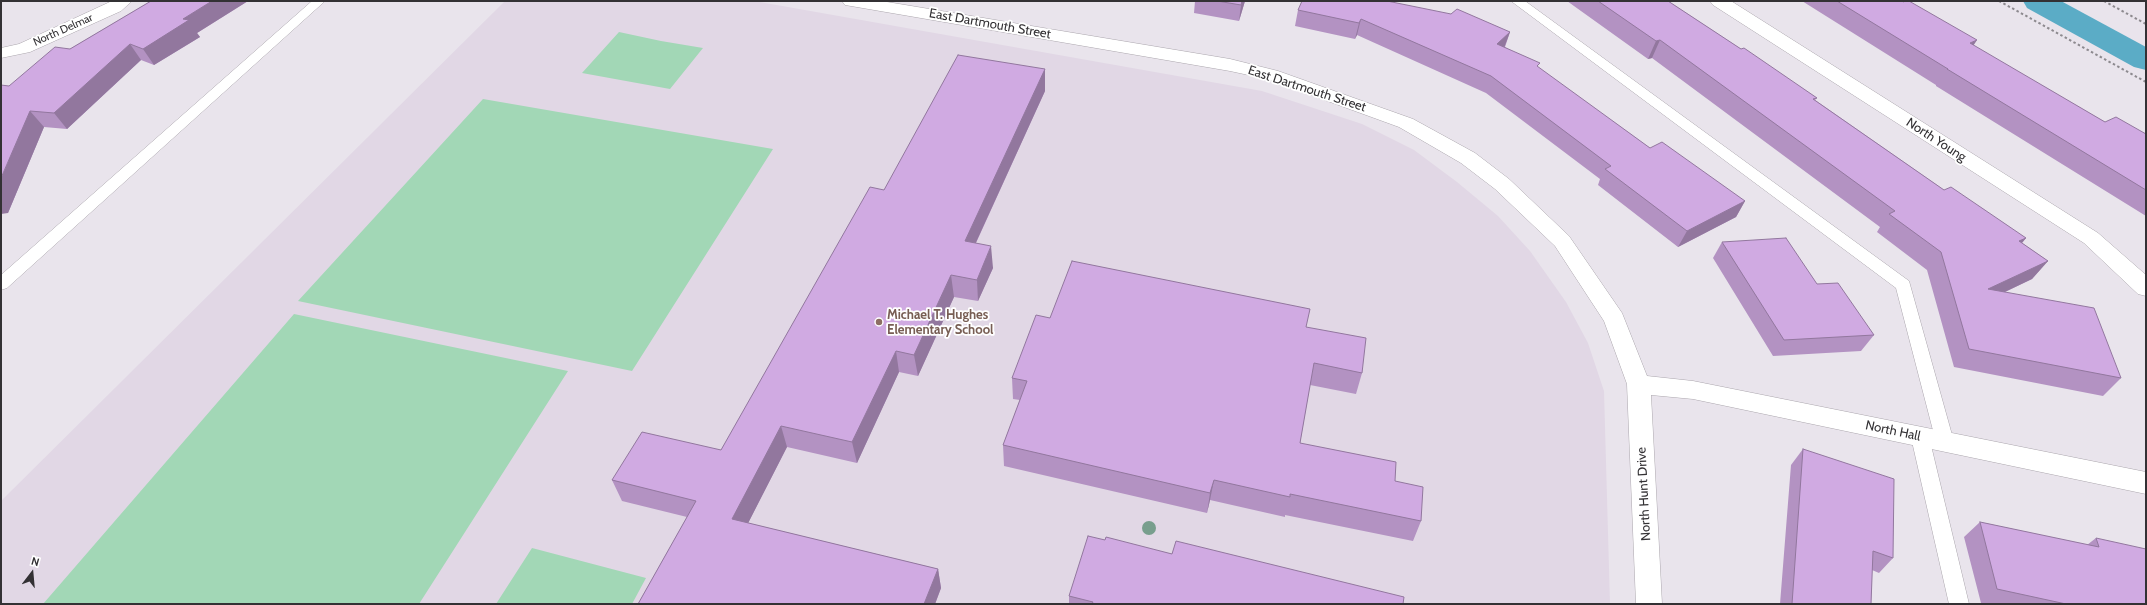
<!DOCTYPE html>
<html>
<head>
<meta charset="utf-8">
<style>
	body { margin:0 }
	#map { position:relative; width:2147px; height:605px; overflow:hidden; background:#e9e4ec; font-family:Cabin,sans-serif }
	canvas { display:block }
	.frame { position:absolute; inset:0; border:2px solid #333134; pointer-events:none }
	.north { position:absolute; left:12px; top:553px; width:40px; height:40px; -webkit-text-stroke:3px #fff; paint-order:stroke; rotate:16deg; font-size:11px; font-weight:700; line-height:16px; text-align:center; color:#333134 }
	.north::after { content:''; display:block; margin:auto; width:14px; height:18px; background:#333134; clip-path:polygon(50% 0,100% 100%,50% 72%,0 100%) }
</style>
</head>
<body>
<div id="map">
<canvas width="2147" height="605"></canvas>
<div class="frame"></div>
<div class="north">N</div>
</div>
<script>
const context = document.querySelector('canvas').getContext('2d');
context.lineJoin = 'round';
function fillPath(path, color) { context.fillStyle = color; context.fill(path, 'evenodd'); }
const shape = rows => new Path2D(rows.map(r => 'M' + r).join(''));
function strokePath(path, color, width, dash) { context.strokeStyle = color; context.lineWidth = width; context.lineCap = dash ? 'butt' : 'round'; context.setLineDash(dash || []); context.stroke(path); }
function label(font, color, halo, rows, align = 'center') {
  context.font = font + ' Cabin,sans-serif'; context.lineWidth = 3.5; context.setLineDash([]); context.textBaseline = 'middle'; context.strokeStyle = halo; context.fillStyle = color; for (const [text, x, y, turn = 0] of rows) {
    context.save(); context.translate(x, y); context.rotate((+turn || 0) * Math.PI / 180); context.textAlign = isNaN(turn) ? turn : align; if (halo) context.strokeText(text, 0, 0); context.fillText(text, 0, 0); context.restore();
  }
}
const built = shape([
	[505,1,754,1,1262,91,1362,124,1414,150,1457,182,1498,216,1530,251,1566,302,1588,343,1604,391,1610,604,1,604,1,501]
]);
const green = shape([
	[619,32,661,41,703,48,670,89,582,73],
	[483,99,773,149,632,371,298,301],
	[294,314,568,371,419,604,43,604],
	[532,548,646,578,632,604,496,604]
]);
const canal = shape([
	[2023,1,2061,1,2146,47,2146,70,2134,67,2027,8,2023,1]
]);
const path = shape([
	[1999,1,2146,82],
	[2104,1,2146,24]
]);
const service = shape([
	[312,1,325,1,7,288,1,290,1,275,312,1],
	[1511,1,1525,1,1909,281,1954,442,1951,447,1945,449,1939,447,1936,442,1896,288,1511,1],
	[1920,430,1926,432,1929,437,1969,604,1949,604,1911,437,1914,432,1920,430]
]);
const minor = shape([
	[112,1,132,1,121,11,30,52,1,58,1,48,19,44,112,1],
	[842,1,881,1,1230,59,1278,71,1413,119,1475,153,1509,179,1569,236,1622,313,1647,376,1693,381,2146,472,2146,494,1693,399,1651,395,1662,604,1636,604,1627,384,1604,321,1555,246,1495,189,1461,163,1399,127,1267,79,1230,71,851,6,845,5,842,1],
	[1710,1,1731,1,2098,233,2146,275,2146,296,2138,294,2084,243,1713,5,1710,1]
]);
const trees = [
	[1149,528]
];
const wall = shape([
	[151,1,248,1,197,33,200,37,154,65,141,60,67,129,44,127,8,213,9,86,70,49],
	[1195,1,1245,1,1239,21,1194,13],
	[1567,1,1668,1,1741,49,1817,98,1815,100,1944,190,2026,238,2022,243,2048,261,2032,279,2005,292,2121,378,2103,396,1954,367,1927,270,1877,232,1880,227,1652,58,1648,59],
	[1802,1,1902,1,1973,46,2105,122,2146,134,2146,216,1936,86,1936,85],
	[1298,10,1510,32,1505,47,1538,68,1650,148,1745,201,1736,217,1678,247,1598,185,1600,179,1486,93,1357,35,1355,39,1295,26],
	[1045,69,1045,91,976,243,993,268,978,301,954,297,918,376,899,372,857,463,787,447,748,523,938,569,941,588,935,604,638,604,687,517,622,501,612,480,721,450,884,190],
	[1722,242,1817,284,1874,335,1861,351,1773,356,1713,258],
	[1306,327,1362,373,1356,394,1310,385,1300,443,1395,481,1421,521,1413,541,1285,515,1285,517,1210,500,1207,513,1004,466,1003,445,1020,400,1013,399,1012,378],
	[1803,449,1893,558,1879,573,1872,570,1871,604,1780,604,1791,465],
	[1980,522,2087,545,2096,538,2146,604,1983,604,1981,603,1964,537],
	[1105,540,1172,554,1403,604,1069,604,1069,596]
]);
const shadedWall = shape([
	[212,1,248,1,197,33,200,37,154,65,143,49,183,19],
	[1242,1,1245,1,1239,21,1241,5],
	[1361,19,1357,35,1355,39,1359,23],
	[1510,32,1504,48,1497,44],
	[1660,40,1652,58,1648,59,1656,41],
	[1977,40,1966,57,1970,43],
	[130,44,141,60,67,129,54,113],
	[1045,69,1045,91,967,262,965,241],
	[30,111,44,127,8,213,1,214,1,178],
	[1745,201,1736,217,1678,247,1687,231],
	[2026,238,2011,256,2019,241],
	[991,246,993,268,978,301,977,280],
	[2048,261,2032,279,1973,307,1988,289],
	[951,275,954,297,918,376,914,355],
	[896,351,899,372,857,463,852,442],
	[781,426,787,447,740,539,732,519],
	[1214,480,1210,500,1207,513,1210,493],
	[938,569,941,588,935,604,924,604]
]);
const building = shape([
	[151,1,212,1,183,19,189,20,143,49,130,44,54,113,30,111,1,178,1,85,9,86,55,47,70,49,151,1],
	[1217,1,1242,1,1241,5,1217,1],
	[1302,1,1387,1,1451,14,1457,9,1510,32,1497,44,1540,63,1537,66,1650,148,1662,142,1745,201,1687,231,1605,169,1611,166,1491,76,1361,19,1359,23,1298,10,1302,1],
	[1598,1,1668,1,1741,49,1744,48,1817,98,1813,99,1944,190,1951,187,2026,238,2019,241,2048,261,1988,289,2094,308,2121,378,1969,349,1941,252,1889,214,1895,211,1660,40,1656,41,1598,1],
	[1837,1,1902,1,1903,2,1905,1,1909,1,1977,40,1970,43,2105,122,2116,117,2146,134,2146,190,1947,69,1948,69,1837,1],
	[958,55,1045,69,965,241,991,246,977,280,951,275,914,355,896,351,852,442,781,426,732,519,938,569,924,604,638,604,696,501,612,480,642,432,721,450,870,187,884,190,958,55],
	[1786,238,1817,284,1838,283,1874,335,1784,340,1722,242,1786,238],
	[1072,261,1310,309,1306,327,1366,338,1362,373,1314,363,1300,443,1396,462,1395,481,1423,487,1421,521,1290,494,1290,497,1214,480,1210,493,1003,445,1027,381,1012,378,1036,315,1050,318,1072,261],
	[1803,449,1894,479,1893,558,1873,551,1871,604,1792,604,1803,449],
	[1980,522,2099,547,2096,538,2146,549,2146,604,2066,604,1997,589,1980,522],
	[1088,536,1105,540,1106,537,1172,554,1176,541,1404,597,1403,604,1092,604,1093,602,1069,596,1088,536]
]);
const markers = [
	[879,322,4,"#8d6e63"]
];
const farStreetnames = [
	["North Delmar",63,30,-24]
];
const streetNames = [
	["East Dartmouth Street",990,24,10],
	["East Dartmouth Street",1307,89,18],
	["North Young",1936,140,33],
	["North Hall",1893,431,12],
	["North Hunt Drive",1644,494,-93]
];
const educationNames = [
	["Michael T. Hughes",887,315],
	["Elementary School",887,330]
];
fillPath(built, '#e1d7e5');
fillPath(green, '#a2d7b6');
fillPath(canal, '#5bacc6');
strokePath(service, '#aba6ad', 1);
strokePath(minor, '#aba6ad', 1);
strokePath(path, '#8d8a8f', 2, [2.5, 2.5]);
fillPath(service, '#fff');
fillPath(minor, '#fff');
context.fillStyle = '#789e8d';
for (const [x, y] of trees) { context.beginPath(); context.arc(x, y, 7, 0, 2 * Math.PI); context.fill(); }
fillPath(wall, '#b392c2');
fillPath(shadedWall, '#92779e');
fillPath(building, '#d0aae2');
strokePath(building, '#92779e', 1);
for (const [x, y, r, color] of markers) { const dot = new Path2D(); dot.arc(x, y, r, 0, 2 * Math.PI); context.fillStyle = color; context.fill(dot); strokePath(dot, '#fff', 1.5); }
label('11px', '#333134', '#fff', farStreetnames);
label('13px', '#333134', '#fff', streetNames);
label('bold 13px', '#785e54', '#fff', educationNames, 'left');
</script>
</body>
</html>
